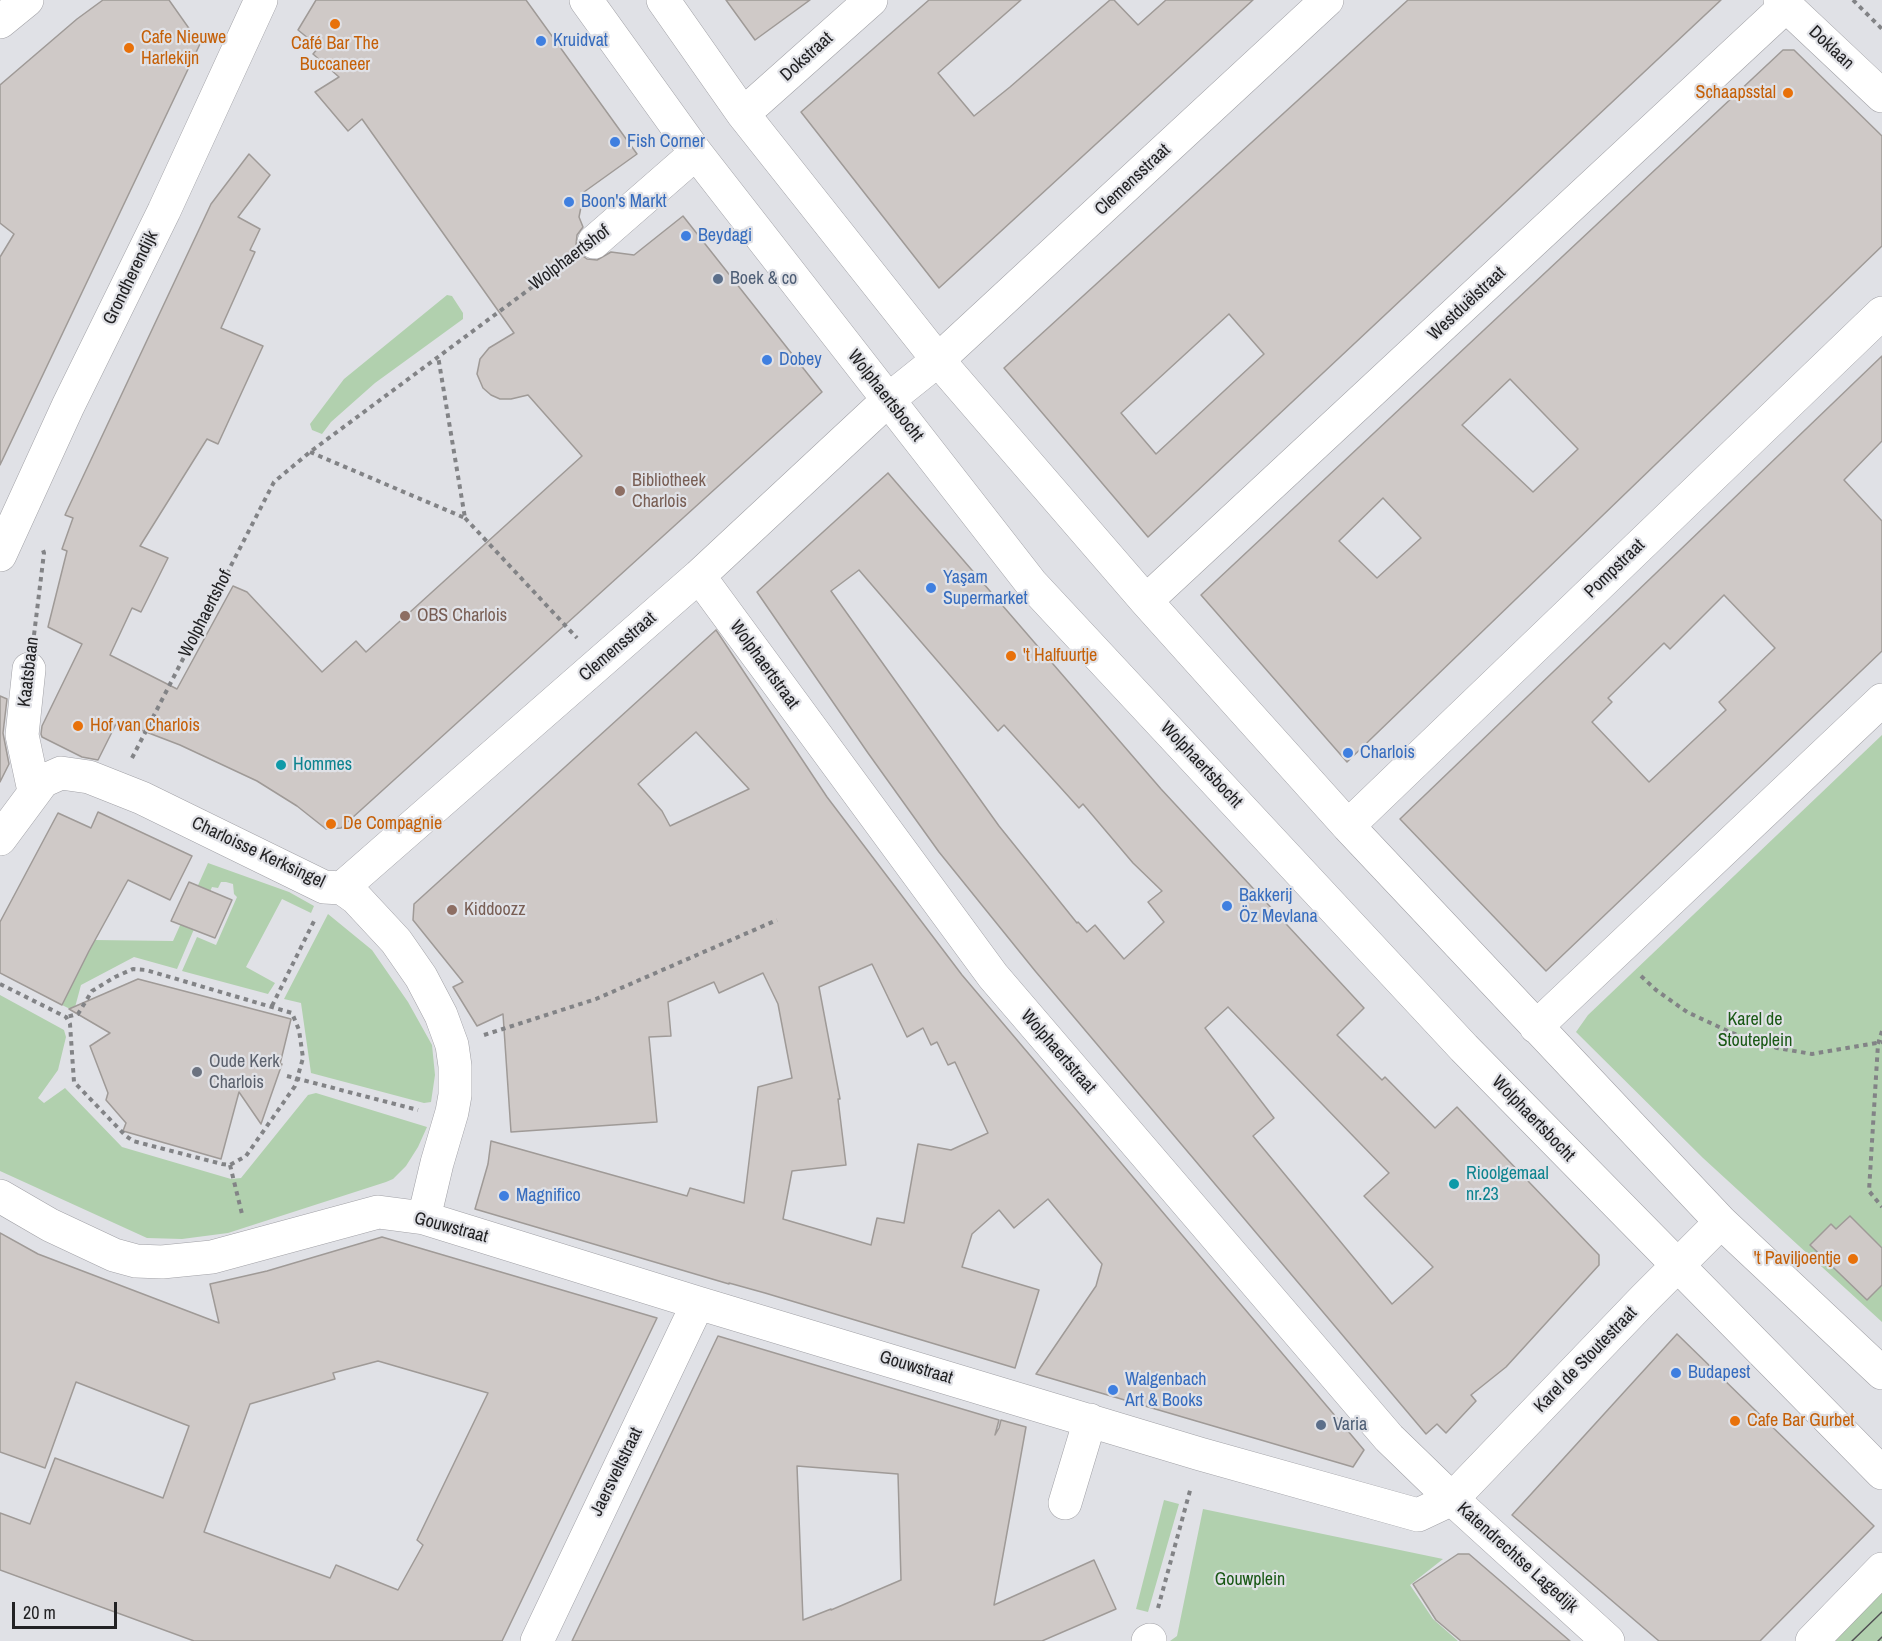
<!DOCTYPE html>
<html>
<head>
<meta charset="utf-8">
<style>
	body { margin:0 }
	#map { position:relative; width:1882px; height:1641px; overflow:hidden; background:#e0e1e6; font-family:"Archivo Narrow",sans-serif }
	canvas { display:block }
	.scale { position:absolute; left:12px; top:1602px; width:105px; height:27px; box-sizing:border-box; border:3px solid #222224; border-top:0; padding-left:8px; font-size:18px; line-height:21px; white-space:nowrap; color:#222224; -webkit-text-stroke:4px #e0e1e6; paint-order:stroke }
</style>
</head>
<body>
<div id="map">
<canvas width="1882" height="1641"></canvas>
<div class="scale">20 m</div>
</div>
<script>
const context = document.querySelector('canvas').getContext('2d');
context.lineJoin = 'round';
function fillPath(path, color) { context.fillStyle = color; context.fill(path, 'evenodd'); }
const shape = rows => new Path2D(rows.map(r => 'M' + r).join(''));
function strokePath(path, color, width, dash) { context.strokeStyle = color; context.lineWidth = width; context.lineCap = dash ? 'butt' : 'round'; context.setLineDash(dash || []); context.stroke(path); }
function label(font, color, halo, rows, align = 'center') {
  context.font = font + ' "Archivo Narrow",sans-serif'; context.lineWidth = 4.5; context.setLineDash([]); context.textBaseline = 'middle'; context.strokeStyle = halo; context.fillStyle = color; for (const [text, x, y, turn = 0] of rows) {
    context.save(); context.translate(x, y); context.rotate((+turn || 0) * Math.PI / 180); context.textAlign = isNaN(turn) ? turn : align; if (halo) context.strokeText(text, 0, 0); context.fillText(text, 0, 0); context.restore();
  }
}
const green = shape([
	[447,295,452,296,463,313,463,319,375,383,331,422,322,434,312,430,310,424,344,379],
	[1882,735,1882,1322,1703,1158,1576,1032,1588,1015],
	[208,863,289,892,314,906,311,913,282,899,246,967,275,983,268,994,182,971,197,937,216,945,237,897,234,894,233,884,226,882,221,882,218,888,212,887,177,969,134,957,81,985,74,1011,60,1004,95,940,173,941],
	[328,914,372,950,408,1002,432,1045,435,1075,431,1102,424,1103,311,1073,301,1003,284,999],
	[0,995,64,1030,66,1037,58,1070,38,1098,44,1103,65,1088,122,1147,231,1179,241,1178,308,1095,316,1093,427,1127,418,1147,406,1166,393,1179,386,1182,228,1233,182,1239,147,1238,0,1171],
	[1164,1500,1179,1504,1148,1612,1136,1609],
	[1203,1509,1443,1559,1410,1585,1433,1619,1458,1641,1170,1641,1177,1636],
	[1882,1593,1882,1641,1833,1641]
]);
const building = shape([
	[103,0,169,0,200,44,0,465,0,257,14,234,0,223,0,85,77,19,103,0],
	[316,0,526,0,637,154,584,192,579,217,583,227,577,235,576,245,580,254,587,259,597,260,611,252,634,255,683,216,822,392,341,828,326,829,297,806,257,781,180,745,120,722,118,726,116,724,98,760,82,757,42,737,41,734,42,726,82,644,48,627,67,551,62,549,73,518,65,515,211,204,249,154,270,175,238,217,260,229,250,250,255,252,221,328,263,346,218,444,207,439,140,546,168,558,141,612,132,608,110,655,177,689,233,586,247,592,322,672,356,641,366,652,582,456,528,395,511,399,500,399,491,395,483,388,477,374,480,359,489,348,514,333,362,119,348,131,315,92,339,77,313,54,319,47,298,30,316,0],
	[726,0,810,0,755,40,726,0],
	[929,0,1021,0,938,73,974,116,1010,87,1110,0,1114,0,1138,25,1166,0,1253,0,939,288,801,112,929,0],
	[1408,0,1721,0,1148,537,1004,368,1408,0],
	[1229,314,1264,354,1156,454,1121,413,1229,314],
	[1783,50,1794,50,1882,136,1882,246,1347,762,1201,595,1783,50],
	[1510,379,1578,449,1533,492,1462,425,1510,379],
	[1383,498,1421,538,1377,578,1339,541,1383,498],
	[1882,356,1882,441,1844,480,1882,521,1882,651,1546,971,1400,819,1882,356],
	[1724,595,1775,648,1719,702,1726,710,1649,782,1592,722,1612,702,1608,698,1664,643,1670,649,1724,595],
	[888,473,1161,789,1364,1008,1337,1035,1382,1080,1385,1077,1435,1128,1457,1107,1599,1255,1599,1265,1506,1367,1471,1395,1476,1401,1446,1433,1437,1424,1426,1434,1036,972,939,852,868,753,757,592,888,473],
	[859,570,998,731,1004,725,1079,808,1083,804,1133,863,1162,891,1148,902,1164,922,1124,959,1095,925,1087,932,1078,922,1077,923,999,826,831,591,859,570],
	[1228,1007,1389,1173,1364,1196,1433,1267,1392,1304,1253,1136,1274,1118,1205,1028,1228,1007],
	[716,630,827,797,962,975,1364,1450,1353,1467,1036,1374,1096,1286,1102,1264,1048,1199,1014,1228,999,1210,972,1234,962,1267,1039,1290,1015,1368,765,1293,729,1283,729,1284,475,1209,488,1164,491,1141,687,1196,690,1188,744,1203,758,1087,792,1078,778,1004,763,973,719,993,714,982,668,1002,671,1036,649,1037,657,1122,511,1132,503,1014,477,1026,453,987,463,982,413,920,414,904,716,630],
	[696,732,749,789,670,826,662,811,638,784,696,732],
	[872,964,907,1037,923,1028,931,1045,937,1042,948,1065,955,1062,988,1133,951,1150,918,1144,904,1223,877,1218,871,1245,783,1219,792,1171,846,1165,838,1099,840,1099,819,987,872,964],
	[0,696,7,699,3,733,9,764,0,782,0,696],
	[98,812,192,856,170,900,128,880,89,951,62,1005,0,973,0,922,58,813,91,828,98,812],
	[189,882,232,900,215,938,171,921,189,882],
	[138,979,291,1019,280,1064,282,1064,261,1124,239,1092,221,1159,123,1131,126,1123,106,1100,108,1093,90,1046,110,1033,69,1009,138,979],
	[1850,1216,1882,1248,1882,1285,1867,1300,1810,1245,1831,1224,1836,1229,1850,1216],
	[0,1233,38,1254,219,1323,210,1284,267,1271,382,1237,657,1318,502,1641,194,1641,0,1570,0,1513,30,1524,55,1458,163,1498,189,1426,76,1382,45,1468,0,1452,0,1233],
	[378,1361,488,1393,417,1540,423,1545,398,1590,336,1565,330,1578,204,1532,250,1404,335,1379,333,1373,378,1361],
	[1677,1334,1874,1526,1760,1641,1659,1641,1512,1515,1677,1334],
	[718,1336,999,1420,995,1435,999,1428,1001,1420,1026,1427,994,1605,1094,1560,1116,1609,1042,1641,572,1641,718,1336],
	[797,1466,898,1474,901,1580,831,1610,831,1609,803,1620,797,1466],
	[1458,1554,1469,1554,1570,1641,1461,1641,1436,1620,1413,1584,1458,1554]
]);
const path = shape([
	[1853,0,1882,29],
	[310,452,465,518,438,356],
	[465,518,577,638],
	[34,635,44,553,42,547],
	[132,758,274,482,310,452,566,262],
	[1641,976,1656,990,1687,1012,1732,1033,1777,1048,1812,1054,1882,1042],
	[0,984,66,1017,70,1024,74,1082,126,1136,133,1141,222,1164,230,1165,246,1156,295,1086,303,1058,299,1030,292,1013,146,970,133,969,115,977,92,991,78,1014,66,1017],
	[272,1006,315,919],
	[1882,1031,1878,1044,1869,1191,1882,1207],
	[484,1035,596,999,777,920],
	[287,1076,418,1110],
	[230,1165,242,1214],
	[1158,1608,1191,1487]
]);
const minor = shape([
	[586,0,696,153,1031,583,1464,1048,1882,1473],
	[663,0,743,114,938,360,1146,601,1348,826,1721,1222,1882,1373],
	[1780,0,1882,96],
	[0,22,27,0],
	[743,114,871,0],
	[594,242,696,153],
	[0,555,68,406,164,211,261,0],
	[699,576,993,976,1389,1438,1452,1499,1608,1641],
	[1146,601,1786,6],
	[29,669,22,735,34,791],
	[1348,826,1882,313],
	[0,839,43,781,61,773,89,777,142,798,324,887,342,888,356,898,396,941,421,977,441,1015,452,1045,455,1066,455,1095,452,1112,437,1163,424,1218],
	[342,888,699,576,888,400,938,360,1327,0],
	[1536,1027,1882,700],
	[0,1196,50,1225,114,1255,136,1261,162,1262,212,1257,378,1212,424,1218,698,1303,1200,1454,1418,1515,1452,1499,1644,1299,1721,1222],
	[1065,1503,1090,1420],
	[537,1641,698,1303],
	[1148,1641,1150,1640],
	[1812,1641,1882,1569]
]);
const tram = shape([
	[1852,1641,1882,1612],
	[1878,1641,1882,1637]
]);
const markers = [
	[335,24,6,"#e8710a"],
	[541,41,6,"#3f7fe0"],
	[129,48,6,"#e8710a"],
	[1788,93,6,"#e8710a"],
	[615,142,6,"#3f7fe0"],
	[569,202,6,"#3f7fe0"],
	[686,236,6,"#3f7fe0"],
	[718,279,6,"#5c6f8a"],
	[767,360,6,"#3f7fe0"],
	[620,491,6,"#8d6e63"],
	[931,588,6,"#3f7fe0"],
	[405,616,6,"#8d6e63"],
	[1011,656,6,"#e8710a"],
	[78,726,6,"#e8710a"],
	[1348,753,6,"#3f7fe0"],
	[281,765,6,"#0f9aa8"],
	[331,824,6,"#e8710a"],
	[1227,906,6,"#3f7fe0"],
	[452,910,6,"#8d6e63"],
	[197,1072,6,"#6b7280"],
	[1454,1184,6,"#0f9aa8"],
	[504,1196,6,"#3f7fe0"],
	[1853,1259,6,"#e8710a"],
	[1676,1373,6,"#3f7fe0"],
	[1113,1390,6,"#3f7fe0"],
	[1735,1421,6,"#e8710a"],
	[1321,1425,6,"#5c6f8a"]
];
const foodNames = [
	["Cafe Nieuwe",141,38],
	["Harlekijn",141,59],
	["Café Bar The",335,44,"center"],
	["Buccaneer",335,65,"center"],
	["Schaapsstal",1776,93,"right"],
	["'t Halfuurtje",1023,656],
	["Hof van Charlois",90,726],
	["De Compagnie",343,824],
	["'t Paviljoentje",1841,1259,"right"],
	["Cafe Bar Gurbet",1747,1421]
];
const shopNames = [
	["Kruidvat",553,41],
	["Fish Corner",627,142],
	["Boon's Markt",581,202],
	["Beydagi",698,236],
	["Dobey",779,360],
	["Yaşam",943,578],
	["Supermarket",943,599],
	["Charlois",1360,753],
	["Bakkerij",1239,896],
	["Öz Mevlana",1239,917],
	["Magnifico",516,1196],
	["Budapest",1688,1373],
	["Walgenbach",1125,1380],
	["Art & Books",1125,1401]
];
const streetNames = [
	["Doklaan",1831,48,43],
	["Dokstraat",807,57,-42],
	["Clemensstraat",1133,180,-43],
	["Wolphaertshof",570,258,-37],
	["Grondherendijk",131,278,-64],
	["Westduëlstraat",1467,304,-43],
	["Wolphaertsbocht",885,396,52],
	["Pompstraat",1615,569,-44],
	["Wolphaertshof",206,614,-63],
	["Clemensstraat",618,647,-41],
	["Wolphaertstraat",764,665,54],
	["Kaatsbaan",29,672,-83],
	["Wolphaertsbocht",1201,765,47],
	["Charloisse Kerksingel",258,853,25],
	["Wolphaertstraat",1058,1052,49],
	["Wolphaertsbocht",1533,1119,46],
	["Gouwstraat",451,1228,15],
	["Karel de Stoutestraat",1586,1360,-46],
	["Gouwstraat",916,1368,17],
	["Jaersveltstraat",617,1472,-64],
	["Katendrechtse Lagedijk",1517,1558,42]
];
const serviceNames = [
	["Boek & co",730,279],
	["Varia",1333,1425]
];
const educationNames = [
	["Bibliotheek",632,481],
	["Charlois",632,502],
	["OBS Charlois",417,616],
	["Kiddoozz",464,910]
];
const cultureNames = [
	["Hommes",293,765],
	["Rioolgemaal",1466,1174],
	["nr.23",1466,1195]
];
const parkNames = [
	["Karel de",1755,1020],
	["Stouteplein",1755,1041],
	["Gouwplein",1250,1580]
];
const worshipNames = [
	["Oude Kerk",209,1062],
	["Charlois",209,1083]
];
fillPath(green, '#b1d0ae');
fillPath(building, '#cfc9c7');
strokePath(building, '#9f9a97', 1.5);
strokePath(minor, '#a1a1a6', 34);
strokePath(path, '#828386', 4, [4.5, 4.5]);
strokePath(minor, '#fff', 33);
strokePath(tram, '#515154', 1.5);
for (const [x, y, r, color] of markers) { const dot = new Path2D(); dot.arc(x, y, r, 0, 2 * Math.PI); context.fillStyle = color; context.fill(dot); strokePath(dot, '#e0e1e6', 2); }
label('18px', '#c56008', '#e0e1e6', foodNames, 'left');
label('18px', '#366cbe', '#e0e1e6', shopNames, 'left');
label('18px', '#222224', '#e0e1e6', streetNames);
label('18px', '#4e5e75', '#e0e1e6', serviceNames, 'left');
label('18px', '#785e54', '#e0e1e6', educationNames, 'left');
label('18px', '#0d838f', '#e0e1e6', cultureNames, 'left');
label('18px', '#1a5916', '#e0e1e6', parkNames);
label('18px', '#5b616d', '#e0e1e6', worshipNames, 'left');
</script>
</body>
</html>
